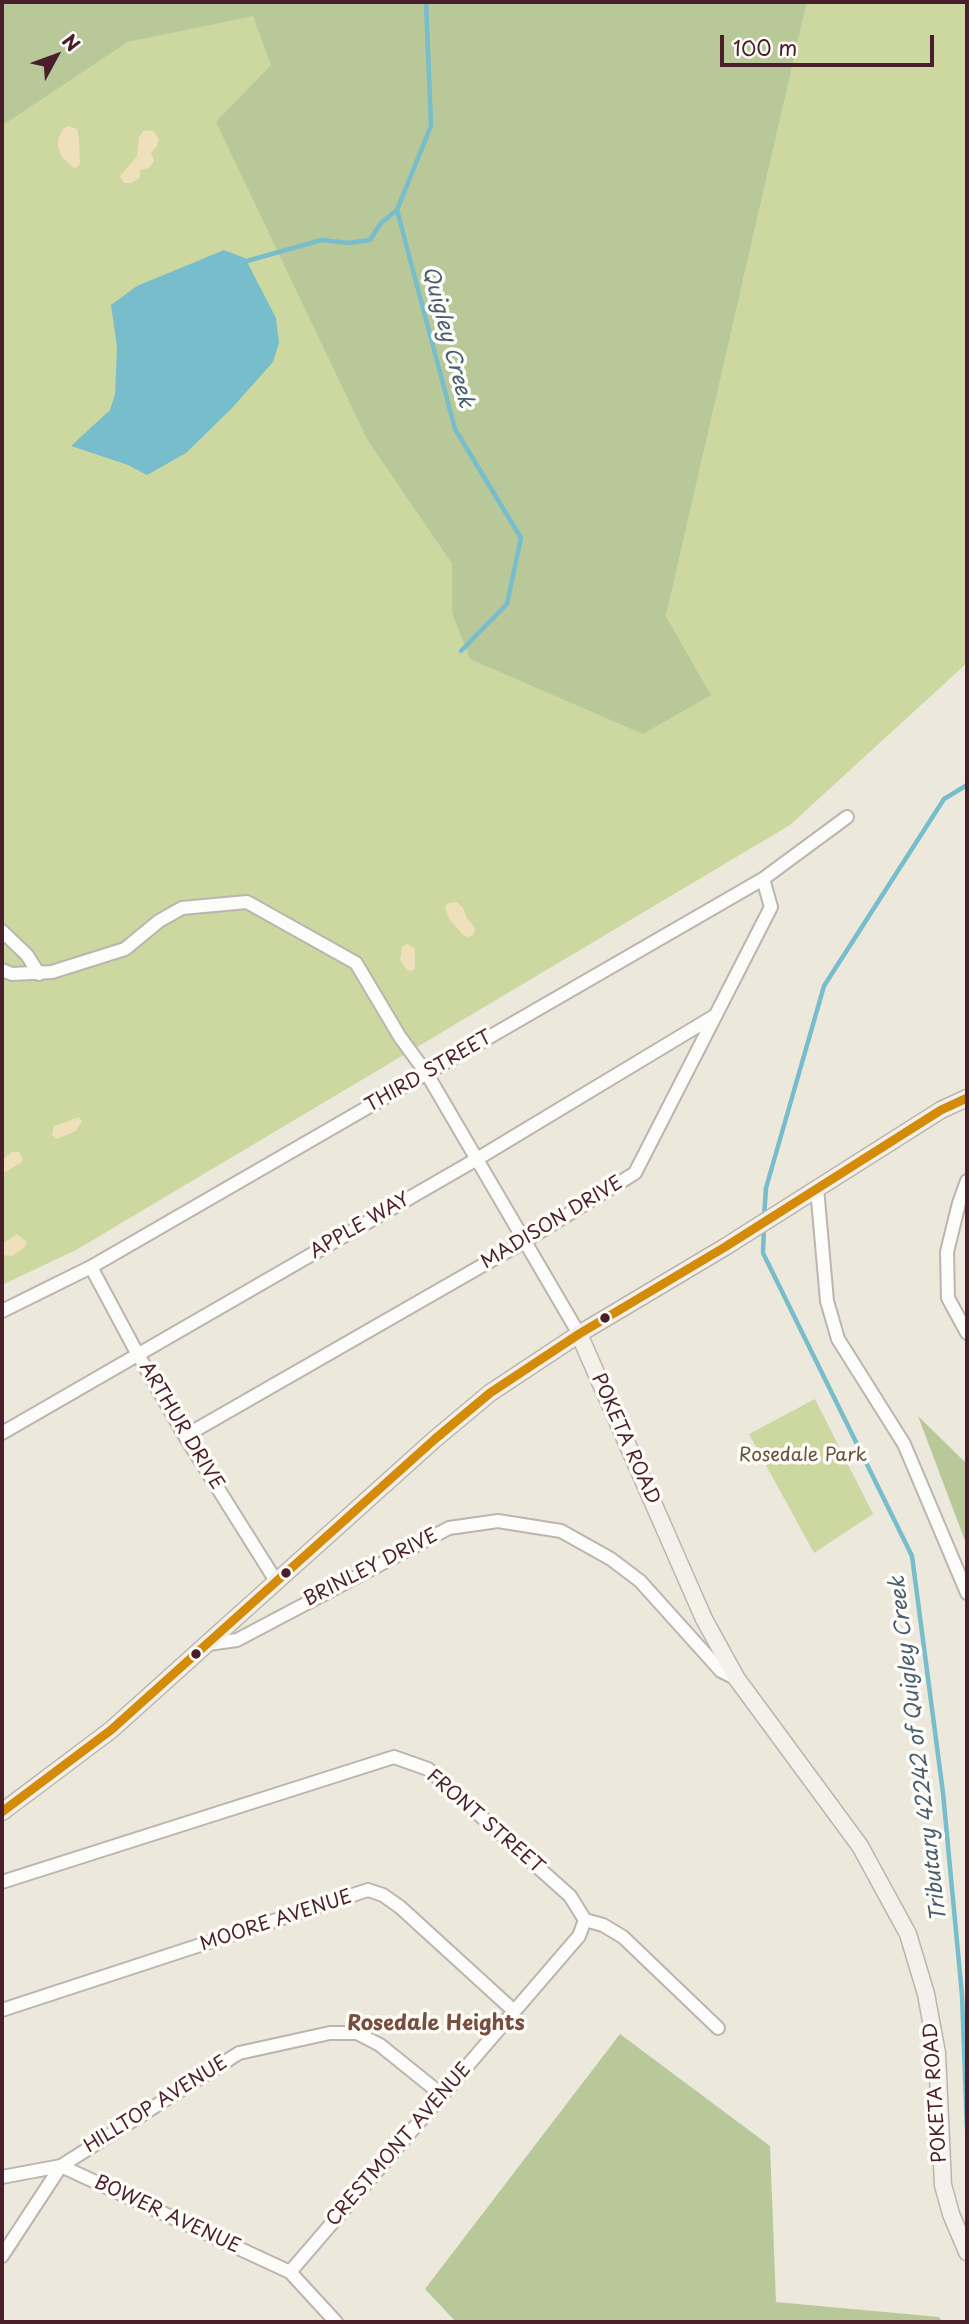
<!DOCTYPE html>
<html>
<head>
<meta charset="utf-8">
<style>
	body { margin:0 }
	#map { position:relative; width:969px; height:2324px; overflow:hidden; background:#ede8dc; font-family:"Playpen Sans",sans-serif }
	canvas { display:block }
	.frame { position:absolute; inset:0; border:4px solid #4a1f2b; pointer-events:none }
	.north { position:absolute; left:21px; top:21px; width:70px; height:70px; -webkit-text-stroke:5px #fdfcf7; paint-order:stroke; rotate:49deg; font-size:19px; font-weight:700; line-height:28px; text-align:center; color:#4a1f2b }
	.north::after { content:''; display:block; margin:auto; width:24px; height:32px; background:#4a1f2b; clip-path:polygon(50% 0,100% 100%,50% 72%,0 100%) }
	.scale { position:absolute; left:720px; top:35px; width:214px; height:32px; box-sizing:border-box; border:4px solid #4a1f2b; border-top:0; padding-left:9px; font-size:21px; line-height:24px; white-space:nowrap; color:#4a1f2b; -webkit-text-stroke:5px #fdfcf7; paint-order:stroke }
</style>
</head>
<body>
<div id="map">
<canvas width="969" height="2324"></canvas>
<div class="frame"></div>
<div class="north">N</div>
<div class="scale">100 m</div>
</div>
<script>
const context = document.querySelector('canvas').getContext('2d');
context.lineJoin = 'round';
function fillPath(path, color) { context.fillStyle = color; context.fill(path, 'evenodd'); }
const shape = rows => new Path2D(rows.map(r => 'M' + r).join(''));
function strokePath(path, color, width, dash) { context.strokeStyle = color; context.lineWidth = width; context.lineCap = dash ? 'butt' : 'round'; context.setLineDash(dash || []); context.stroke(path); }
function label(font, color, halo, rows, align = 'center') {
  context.font = font + ' "Playpen Sans",sans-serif'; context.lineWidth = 7; context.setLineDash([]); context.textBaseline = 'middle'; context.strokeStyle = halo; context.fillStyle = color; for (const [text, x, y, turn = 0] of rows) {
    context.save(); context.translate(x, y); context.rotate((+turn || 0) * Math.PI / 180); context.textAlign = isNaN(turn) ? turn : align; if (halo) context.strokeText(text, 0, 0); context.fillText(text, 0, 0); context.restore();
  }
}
const green = shape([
	[807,2,967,2,967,663,790,825,76,1250,2,1285,2,126,128,42,253,15,272,65,368,441,452,564,452,613,711,695,666,616],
	[815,1399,873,1514,814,1553,749,1434]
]);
const forest = shape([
	[2,2,807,2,666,616,711,695,643,734,470,659,452,613,452,564,368,441,216,122,271,65,253,16,128,42,2,126],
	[918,1416,967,1464,967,1546],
	[620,2034,770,2146,776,2302,939,2317,942,2322,456,2322,425,2289]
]);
const sand = shape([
	[69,126,77,129,79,138,80,164,75,169,62,157,58,148,58,139,64,128],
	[144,130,153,131,159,139,157,146,151,153,154,161,149,168,140,170,140,178,131,183,124,183,120,176,137,156,139,137],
	[457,902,463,908,467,919,471,922,475,929,473,935,467,937,463,935,449,919,445,907,449,903],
	[407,944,415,949,415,969,411,971,407,970,400,960,402,947],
	[79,1117,82,1121,76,1131,57,1139,52,1135,54,1126],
	[12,1152,19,1152,23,1159,22,1162,5,1172,2,1171,2,1160],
	[17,1234,27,1242,25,1247,12,1256,2,1255,2,1244]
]);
const water = shape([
	[224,250,245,258,276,318,279,343,273,362,232,408,186,453,147,475,128,465,71,446,110,410,115,394,117,347,111,305,137,286]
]);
const stream = shape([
	[426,2,431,126,397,210,455,429,521,538,507,604,461,651],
	[247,261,321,240,349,243,370,240,381,223,397,210],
	[764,1217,766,1188,824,986,944,799,967,785],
	[764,1226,763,1253,912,1556,943,1793,962,1995,967,2129]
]);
const street = shape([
	[2,931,27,955,39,974],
	[2,970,12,974,52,972,125,949,159,921,182,908,247,902,356,963,400,1037,427,1074,579,1334],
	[967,1181,959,1203,947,1252,948,1298,967,1333],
	[817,1188,827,1301,838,1339,904,1444,967,1593],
	[91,1267,137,1353,185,1436,276,1581],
	[2,1311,91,1267,763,879,847,817],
	[2,1433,477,1159,716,1015],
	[185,1436,525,1241,635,1173,771,907,763,879],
	[208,1644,237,1640,449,1528,498,1521,561,1531,611,1559,640,1581,721,1671,737,1679],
	[2,1882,394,1757,428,1769,570,1896,585,1920,603,1925,623,1937,718,2028],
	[2,2010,368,1890,383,1895,400,1907,514,2011],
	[2,2177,61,2166,290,2272,336,2322],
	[2,2256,61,2166,239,2053,330,2033,357,2033,380,2045,442,2095],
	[290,2272,579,1936,585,1920]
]);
const secondary = shape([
	[579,1334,704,1619,737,1679,860,1846,908,1934,926,1994,937,2053,943,2185,951,2214,967,2252],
	[2,1812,111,1730,435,1439,490,1393,579,1334,725,1247,941,1110,967,1098]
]);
const bus1 = shape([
	[2,1812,111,1730,435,1439,490,1393,579,1334,725,1247,941,1110,967,1098]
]);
const markers = [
	[605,1318,6,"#4a1f2b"],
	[286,1573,6,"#4a1f2b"],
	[196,1654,6,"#4a1f2b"]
];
const streetNames = [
	["THIRD STREET",429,1072,-30],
	["MADISON DRIVE",552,1223,-31],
	["APPLE WAY",360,1226,-30],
	["ARTHUR DRIVE",181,1426,59],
	["POKETA ROAD",625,1439,66],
	["BRINLEY DRIVE",371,1568,-27],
	["FRONT STREET",485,1822,41],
	["MOORE AVENUE",276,1921,-18],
	["POKETA ROAD",936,2093,-94],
	["HILLTOP AVENUE",156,2105,-32],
	["CRESTMONT AVENUE",399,2145,-49],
	["BOWER AVENUE",167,2215,25]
];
const parkNames = [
	["Rosedale Park",803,1456]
];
const waterNames = [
	["Quigley Creek",447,337,75],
	["Tributary 42242 of Quigley Creek",919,1749,-97]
];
const neighbourhoodNames = [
	["Rosedale Heights",436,2024]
];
fillPath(green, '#ccd8a0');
fillPath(forest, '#b8c899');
fillPath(sand, '#eee0ba');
fillPath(water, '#77bdcb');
strokePath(stream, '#77bdcb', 4.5);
strokePath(street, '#bcb5af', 16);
strokePath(secondary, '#bcb5af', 19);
strokePath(street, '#fcfcfa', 12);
strokePath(secondary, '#f4f1eb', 16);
strokePath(bus1, '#d48b09', 9);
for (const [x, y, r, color] of markers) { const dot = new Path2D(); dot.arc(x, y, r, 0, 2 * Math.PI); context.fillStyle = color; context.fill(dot); strokePath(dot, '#fdfcf7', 2.5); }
label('19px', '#4a1f2b', '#fdfcf7', streetNames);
label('19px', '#69523f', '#fdfcf7', parkNames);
label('italic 21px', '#485e70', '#fdfcf7', waterNames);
label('bold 21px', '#794d40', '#fdfcf7', neighbourhoodNames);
</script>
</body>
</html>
